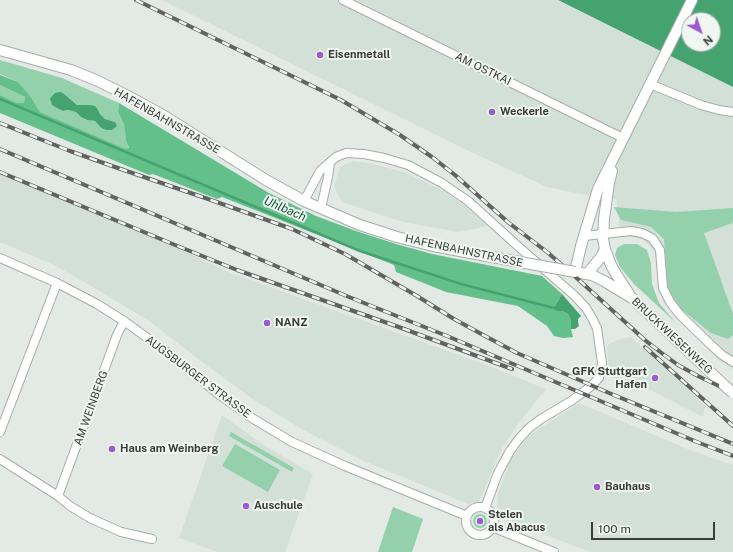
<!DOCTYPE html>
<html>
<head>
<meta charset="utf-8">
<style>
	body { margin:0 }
	#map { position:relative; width:733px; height:552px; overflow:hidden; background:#e3e9e5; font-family:"Public Sans",sans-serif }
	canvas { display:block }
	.north { position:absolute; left:681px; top:12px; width:40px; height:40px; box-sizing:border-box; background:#f0f6f2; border:1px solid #a8aca9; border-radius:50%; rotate:140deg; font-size:11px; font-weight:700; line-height:16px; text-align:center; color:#3b3d3b }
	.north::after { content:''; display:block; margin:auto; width:14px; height:18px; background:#9b5bd1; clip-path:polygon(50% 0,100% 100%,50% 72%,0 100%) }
	.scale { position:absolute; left:591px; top:522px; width:124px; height:18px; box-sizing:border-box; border:2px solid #3b3d3b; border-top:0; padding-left:5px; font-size:12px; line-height:14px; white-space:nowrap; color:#3b3d3b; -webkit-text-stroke:3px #f0f6f2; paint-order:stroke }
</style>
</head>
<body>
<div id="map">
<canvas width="733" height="552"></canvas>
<div class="north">N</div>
<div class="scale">100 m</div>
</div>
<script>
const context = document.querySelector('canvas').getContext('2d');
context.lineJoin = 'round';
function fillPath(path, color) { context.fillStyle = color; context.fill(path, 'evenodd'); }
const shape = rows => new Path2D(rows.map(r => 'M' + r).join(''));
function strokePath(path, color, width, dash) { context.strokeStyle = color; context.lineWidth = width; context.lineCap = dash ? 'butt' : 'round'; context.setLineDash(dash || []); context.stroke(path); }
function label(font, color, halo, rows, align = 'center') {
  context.font = font + ' "Public Sans",sans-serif'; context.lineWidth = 4; context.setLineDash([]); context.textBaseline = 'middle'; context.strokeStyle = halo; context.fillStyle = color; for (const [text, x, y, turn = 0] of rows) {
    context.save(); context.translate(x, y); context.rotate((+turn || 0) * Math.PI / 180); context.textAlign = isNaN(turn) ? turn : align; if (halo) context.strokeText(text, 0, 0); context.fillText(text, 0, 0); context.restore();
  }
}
const built = shape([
	[162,0,558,0,733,87,733,369,717,359,667,305,661,291,655,252,644,240,630,237,621,238,616,199,586,195,547,187,471,152],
	[353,161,369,163,404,172,444,191,464,205,488,226,459,232,403,222,342,202,334,186,340,167],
	[0,172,89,207,231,273,484,364,546,389,518,424,500,452,479,502,468,504,364,461,307,432,254,400,201,361,149,321,88,284,54,265,0,242],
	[631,337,705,405,703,417,637,383,609,377,607,345,620,339],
	[579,403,690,450,733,465,733,552,591,552,502,519,497,509,498,493,511,459,530,435],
	[222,415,262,444,313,474,285,552,217,552,179,538]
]);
const green = shape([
	[0,60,62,78,119,103,118,112,124,124,126,141,129,149,126,149,40,112,31,97,18,82,0,74],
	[63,93,77,105,90,105,98,110,100,114,105,119,115,122,112,130,106,130,101,128,95,121,87,120,81,117,76,112,68,110,63,111,52,105],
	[0,85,25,97,24,103,17,103,0,95],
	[614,207,676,212,733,208,733,223,704,233,733,314,733,335,728,339,711,333,681,309,668,289,664,239,651,227,621,220],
	[624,244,637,244,647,250,651,263,652,284,659,303,675,322,634,284,620,267,615,255,617,248],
	[231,432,294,468,292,472,229,436],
	[235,444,280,470,268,492,222,466],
	[393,507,423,519,412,552,378,552],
	'473 521a7 7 0 1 1 14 0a7 7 0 1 1-14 0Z'
]);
const forest = shape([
	[0,75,18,82,31,97,40,112,126,149,129,148,126,141,124,124,118,112,119,103,269,193,316,216,356,231,396,244,432,254,542,276,562,294,554,308,556,311,562,311,568,314,571,321,571,329,573,337,563,338,554,336,547,326,518,306,446,292,396,272,394,265,222,197,217,199,153,174,149,175,0,113,0,95,17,103,24,103,25,97,0,85]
]);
const water = shape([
	[558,0,733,0,733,87],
	[689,20,713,20,713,44,689,44],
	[60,92,63,93,77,105,90,105,95,106,98,110,100,114,105,119,115,122,117,126,112,130,106,130,101,128,95,121,87,120,81,117,76,112,68,110,63,111,57,108,52,105,50,99,52,96,55,93],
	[562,294,581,316,578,319,578,322,579,326,575,329,571,329,571,321,568,314,562,311,556,311,554,308]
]);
const stream = shape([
	[0,99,360,251,461,284,554,308,557,307]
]);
const minor = shape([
	[343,0,623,138],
	[650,84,701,105,719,110,733,112],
	[304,201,320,171,336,157,346,153,364,154,384,158,408,165,442,183,468,201,520,248,575,296,586,308,592,318,597,328,602,363,599,378,590,387,571,401,541,419,529,428,518,440,510,451,498,473,485,508],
	[321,208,328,177,330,163],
	[584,236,631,231,642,233,652,238,655,242,660,250,663,288,670,302,680,315,710,344,722,355,733,362],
	[0,258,57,283,97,304,124,321,167,352,221,396,252,418,292,442,345,466,467,516],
	[0,432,57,283],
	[0,459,58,496,70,506,90,518,121,532,152,539],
	[58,496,117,335,124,321],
	'466 521a14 14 0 1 1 28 0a14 14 0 1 1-28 0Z',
	[492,527,554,552]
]);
const major = shape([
	[692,0,598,189,581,246,575,272,592,275,604,281,632,298,724,385],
	[0,50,25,57,71,70,98,81,128,96,166,117,266,180,304,201,360,225,397,237,433,246,492,257],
	[612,171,609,183,604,219,603,239,605,249,611,265,616,274,629,294],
	[587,274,601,257,605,249]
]);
const rail = shape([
	[136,0,341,100,400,135,432,157,455,175,509,223,547,252,569,271,646,341,663,354,678,365,698,376,719,386,733,390],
	[0,123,70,151,112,166,211,200,292,229,345,254,417,296,454,319,485,336,517,353,609,393,733,444],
	[0,149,349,297,447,336,697,442,733,456],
	[0,172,175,245,237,270,396,326,512,369],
	[645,347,733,426]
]);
const majorBridge = shape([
	[492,257,575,272],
	[724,385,733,393]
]);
const markers = [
	[320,55,4,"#9b5bd1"],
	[492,112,4,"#9b5bd1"],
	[267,323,4,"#9b5bd1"],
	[655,378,4,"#9b5bd1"],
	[112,449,4,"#9b5bd1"],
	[597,487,4,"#9b5bd1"],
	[246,506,4,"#9b5bd1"],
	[480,521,4,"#9b5bd1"]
];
const poiNames = [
	["Eisenmetall",328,55],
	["Weckerle",500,112],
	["NANZ",275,323],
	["GFK Stuttgart",647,372,"right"],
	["Hafen",647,385,"right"],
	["Haus am Weinberg",120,449],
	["Bauhaus",605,487],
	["Auschule",254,506],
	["Stelen",488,515],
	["als Abacus",488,528]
];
const streetNames = [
	["AM OSTKAI",483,69,26],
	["HAFENBAHNSTRASSE",167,121,30],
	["HAFENBAHNSTRASSE",464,251,12],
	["BRUCKWIESENWEG",672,336,43],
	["AUGSBURGER STRASSE",198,377,37],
	["AM WEINBERG",91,408,-70]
];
const waterNames = [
	["Uhlbach",285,209,23]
];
fillPath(built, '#d3e0d7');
fillPath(green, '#94d0ab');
fillPath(forest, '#64c08b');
fillPath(water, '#45a36f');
strokePath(stream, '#45a36f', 2.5);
strokePath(minor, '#a6aca8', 10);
strokePath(major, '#a6aca8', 12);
strokePath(minor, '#fff', 8);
strokePath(major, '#fff', 10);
strokePath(rail, '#606361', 4);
strokePath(rail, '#f0f6f2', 2.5, [8]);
strokePath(majorBridge, '#a6aca8', 12, []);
strokePath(majorBridge, '#fff', 10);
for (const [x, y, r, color] of markers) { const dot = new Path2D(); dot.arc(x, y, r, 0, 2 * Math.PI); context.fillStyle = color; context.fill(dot); strokePath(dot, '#f0f6f2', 1.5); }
label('bold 11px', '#3b3d3b', '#f0f6f2', poiNames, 'left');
label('11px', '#3b3d3b', '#f0f6f2', streetNames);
label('italic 12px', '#0f5634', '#f0f6f2', waterNames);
</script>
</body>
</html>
